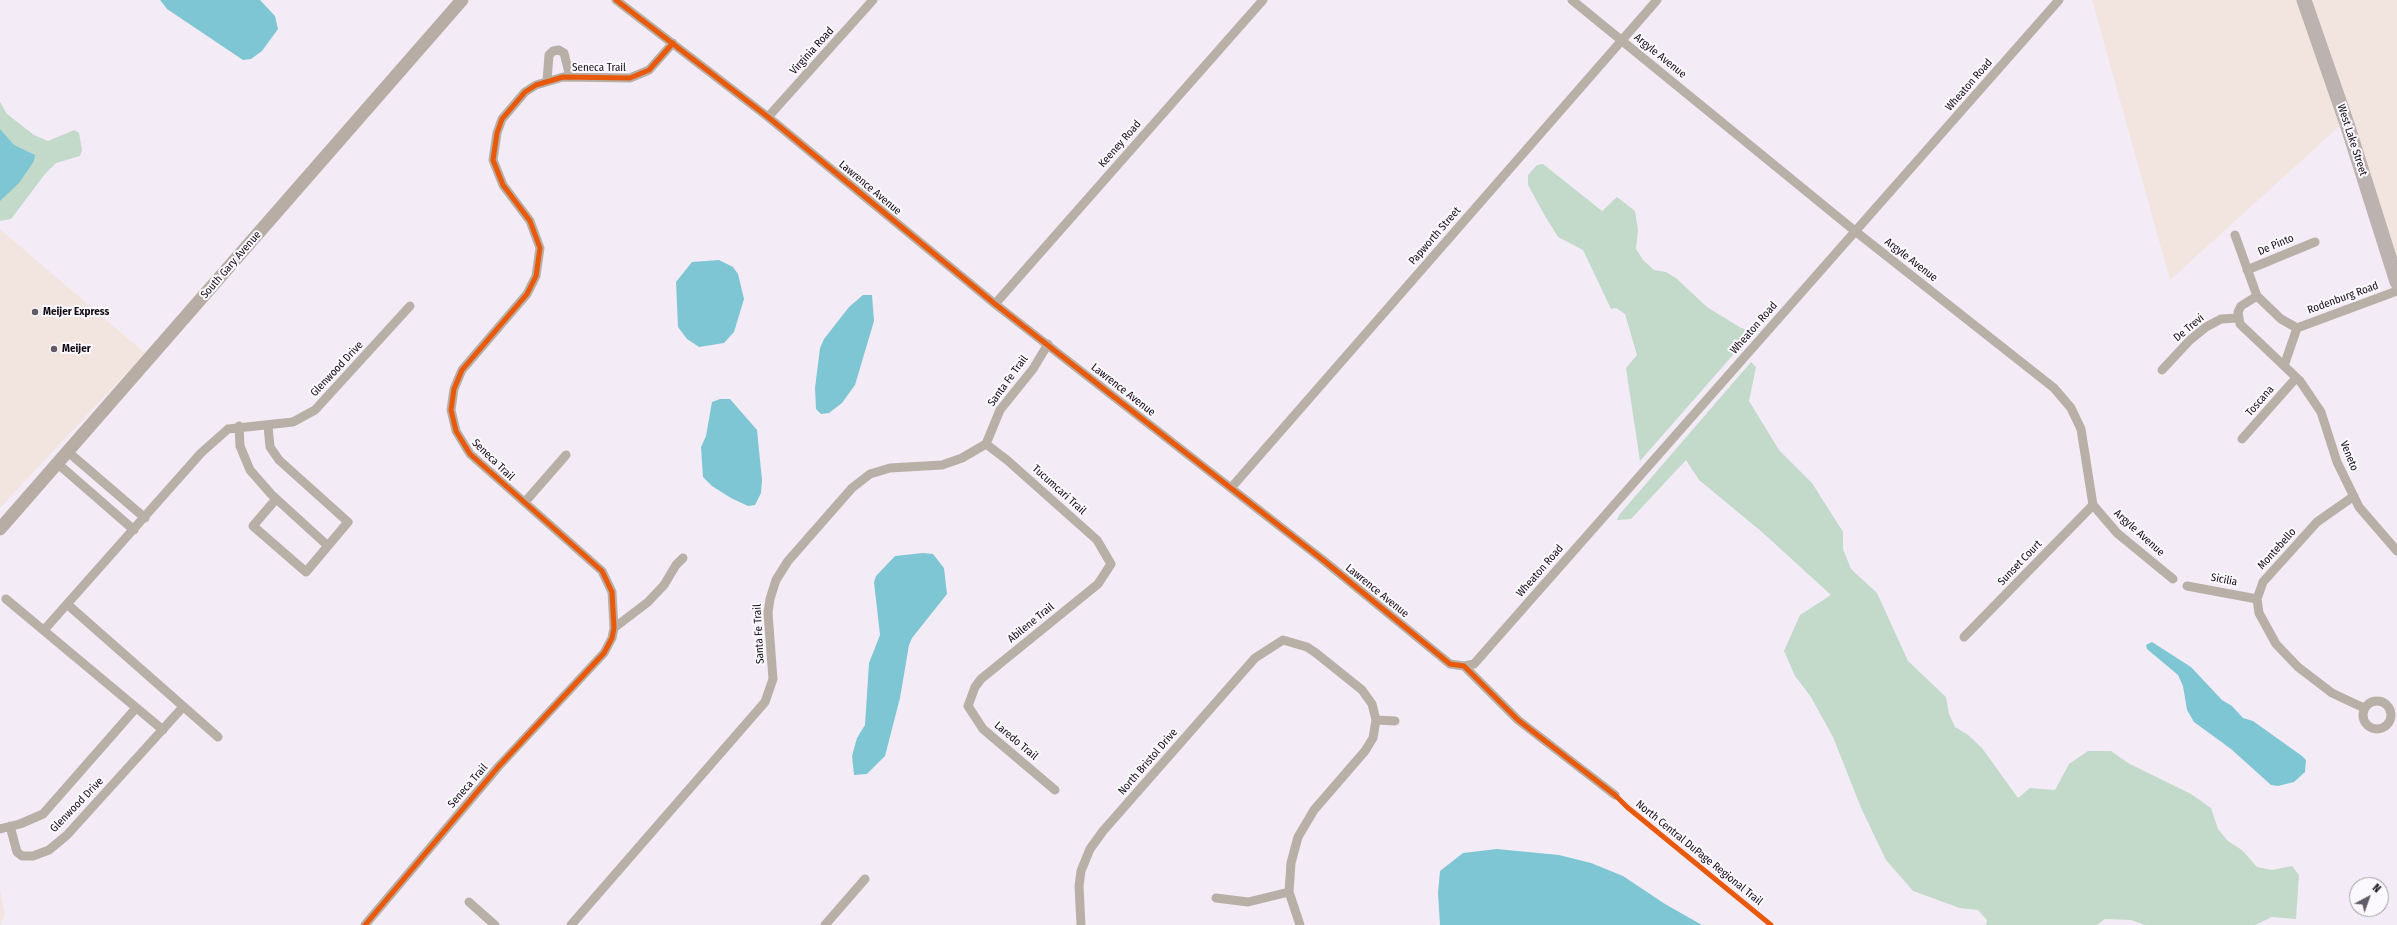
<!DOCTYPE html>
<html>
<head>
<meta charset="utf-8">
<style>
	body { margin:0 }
	#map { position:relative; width:2397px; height:925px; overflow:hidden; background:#f3ecf7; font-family:"Fira Sans Condensed",sans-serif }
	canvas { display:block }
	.north { position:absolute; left:2349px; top:877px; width:40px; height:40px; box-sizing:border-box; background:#fcf9fe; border:1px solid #9f9ba1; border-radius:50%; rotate:41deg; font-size:11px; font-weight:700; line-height:16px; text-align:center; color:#130d16 }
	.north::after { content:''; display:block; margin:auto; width:14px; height:18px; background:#615b65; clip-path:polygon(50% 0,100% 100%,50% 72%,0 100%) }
</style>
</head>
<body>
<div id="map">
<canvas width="2397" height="925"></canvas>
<div class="north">N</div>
</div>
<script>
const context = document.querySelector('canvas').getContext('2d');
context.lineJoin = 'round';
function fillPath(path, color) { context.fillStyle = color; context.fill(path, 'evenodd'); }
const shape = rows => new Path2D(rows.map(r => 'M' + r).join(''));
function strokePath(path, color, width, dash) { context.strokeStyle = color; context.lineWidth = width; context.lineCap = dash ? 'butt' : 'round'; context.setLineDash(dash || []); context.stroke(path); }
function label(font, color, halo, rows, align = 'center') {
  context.font = font + ' "Fira Sans Condensed",sans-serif'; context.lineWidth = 4; context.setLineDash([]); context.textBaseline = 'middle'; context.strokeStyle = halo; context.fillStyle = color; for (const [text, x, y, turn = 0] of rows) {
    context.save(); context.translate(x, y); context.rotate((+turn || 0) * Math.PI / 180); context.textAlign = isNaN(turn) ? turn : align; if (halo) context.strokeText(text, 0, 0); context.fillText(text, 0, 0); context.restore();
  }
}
const commercial = shape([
	[2092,0,2299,0,2342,124,2170,280],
	[2306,0,2397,0,2397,273],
	[0,229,145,353,0,508],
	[0,890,5,915,0,925]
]);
const green = shape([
	[0,102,7,114,34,135,48,141,74,130,79,133,82,150,80,156,56,163,45,174,11,219,0,221],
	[1543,164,1602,211,1617,197,1635,211,1638,230,1636,249,1643,260,1654,270,1666,272,1676,278,1707,307,1741,328,1754,331,1640,461,1626,368,1637,355,1625,314,1616,308,1611,309,1583,250,1558,237,1545,216,1528,185,1528,175,1537,165],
	[1751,362,1756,367,1749,401,1779,450,1812,483,1843,532,1843,549,1851,569,1877,593,1908,661,1946,697,1949,714,1955,727,1968,735,1982,748,2018,798,2030,788,2055,790,2069,764,2088,751,2111,751,2128,763,2191,794,2211,808,2218,829,2228,841,2242,850,2257,867,2272,870,2292,866,2299,875,2296,919,2272,917,2255,925,2145,925,2131,920,2105,919,2097,925,1986,925,1987,920,1978,910,1960,908,1913,891,1886,860,1862,810,1833,737,1811,697,1795,676,1784,651,1800,615,1831,595,1762,532,1699,480,1686,460,1631,519,1617,520,1619,515]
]);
const water = shape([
	[160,0,260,0,275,16,278,29,262,51,251,59,243,60,167,9],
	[0,129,14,145,35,155,34,161,19,183,0,201],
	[719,260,733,267,738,274,744,299,734,332,724,343,699,347,687,339,678,327,676,282,692,262],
	[863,295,872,295,874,321,855,385,842,403,829,413,821,414,816,409,815,388,820,348,824,339,849,307],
	[720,399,730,399,757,430,762,480,761,493,755,505,748,506,731,498,712,486,703,477,701,447,706,436,712,402],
	[923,553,933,554,944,568,947,594,912,638,909,645,900,698,885,756,867,774,854,775,852,756,857,738,865,725,869,663,880,635,874,582,876,576,895,556],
	[2152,642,2191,667,2222,700,2232,706,2243,718,2253,721,2302,756,2306,760,2305,772,2294,782,2278,786,2271,785,2231,749,2194,722,2187,710,2183,686,2178,675,2147,649,2146,645],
	[1497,849,1559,855,1591,863,1623,876,1665,904,1702,925,1440,925,1438,893,1440,871,1463,853]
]);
const minor = shape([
	[616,0,768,117,995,304,1323,560,1450,664,1464,666,1518,720,1615,795],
	[1572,0,1855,231,2054,388,2071,408,2081,429,2093,505,2117,533,2173,579],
	[547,81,549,55,553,51,559,50,564,53,570,77],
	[768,117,873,0],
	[2235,235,2257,296,2241,306,2238,312,2240,324,2300,381,2321,412,2337,462,2359,507,2397,551],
	[2247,270,2315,242],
	[2257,296,2281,319,2297,328],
	[995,304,1263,0],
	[2297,328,2397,291],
	[2284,366,2297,328],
	[2162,370,2190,340,2206,327,2221,319,2238,318],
	[239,426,240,446,250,470,271,494,328,546],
	[268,426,270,447,279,460,348,522,306,572,253,526,276,499],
	[2242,439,2296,378],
	[986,444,1007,460,1097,540,1111,564,1098,584,981,679,975,687,968,706,983,729,1055,790],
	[67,451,145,518],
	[57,463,134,530],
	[1231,488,1657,0],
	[2354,496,2317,522,2263,582,2257,599,2259,613,2276,644,2298,667,2332,693,2364,708],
	[525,502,566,455],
	[2187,586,2257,599],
	[6,599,163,730],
	[67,604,218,737],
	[614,628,648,602,664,585,676,565,683,558],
	[44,630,201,453,228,429,293,422,315,410,410,306],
	[1964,637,2093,505],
	[1464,666,1474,664,2059,0],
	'2363 715a14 14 0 1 1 28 0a14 14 0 1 1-28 0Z',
	[1376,720,1395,721],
	[10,826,17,852,22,856,33,856,49,850,67,835,183,707],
	[0,829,20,824,43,814,136,708],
	[1216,898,1248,902,1289,892],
	[469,902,495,925],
	[365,925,499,766,604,653,612,638,614,628,612,592,602,571,470,454,456,431,451,410,454,389,462,370,527,294,536,276,540,248,530,221,503,185,493,160,497,133,502,119,525,92,536,85,563,77,630,78,649,70,673,43],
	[571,925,765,702,773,679,768,613,770,599,776,580,788,561,852,488,870,474,890,468,942,465,962,458,986,444,1000,410,1033,369,1048,344],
	[825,925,865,879],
	[1081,925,1079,886,1081,871,1090,849,1103,831,1255,658,1283,640,1307,647,1316,653,1362,690,1372,704,1376,720,1373,738,1365,751,1314,810,1298,837,1291,863,1289,892,1300,925]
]);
const secondary = shape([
	[0,529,462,0]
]);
const primary = shape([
	[2304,0,2347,124,2397,282]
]);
const cycleway = shape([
	[616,0,768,117,995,304,1323,560,1450,664,1464,666,1518,720,1615,795,1627,807,1771,925],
	[365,925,499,766,604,653,612,638,614,628,612,592,602,571,470,454,456,431,451,410,454,389,462,370,527,294,536,276,540,248,530,221,503,185,493,160,497,133,502,119,525,92,536,85,563,77,630,78,649,70,673,43]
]);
const markers = [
	[35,312,4,"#615b65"],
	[54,349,4,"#615b65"]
];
const streetNames = [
	["Virginia Road",812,51,-48],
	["Argyle Avenue",1660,56,39],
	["Seneca Trail",599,68],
	["Wheaton Road",1969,85,-49],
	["West Lake Street",2352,140,72],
	["Keeney Road",1120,144,-49],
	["Lawrence Avenue",870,188,40],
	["Papworth Street",1435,236,-49],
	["De Pinto",2276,245,-23],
	["Argyle Avenue",1911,260,38],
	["South Gary Avenue",231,265,-49],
	["Rodenburg Road",2343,298,-20],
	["Wheaton Road",1754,328,-49],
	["De Trevi",2189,328,-40],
	["Glenwood Drive",337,369,-47],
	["Santa Fe Trail",1008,381,-54],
	["Lawrence Avenue",1123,390,38],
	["Toscana",2260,401,-49],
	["Veneto",2349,456,68],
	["Seneca Trail",493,460,44],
	["Tucumcari Trail",1059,490,42],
	["Argyle Avenue",2139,533,42],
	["Montebello",2277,549,-48],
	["Sunset Court",2020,563,-46],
	["Wheaton Road",1540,571,-49],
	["Sicilia",2224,580,11],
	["Lawrence Avenue",1377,591,39],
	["Abilene Trail",1031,623,-39],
	["Santa Fe Trail",759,634,-93],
	["Laredo Trail",1016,741,40],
	["North Bristol Drive",1148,762,-49],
	["Seneca Trail",468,786,-49],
	["Glenwood Drive",77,805,-46],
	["North Central DuPage Regional Trail",1699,853,39]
];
const poiNames = [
	["Meijer Express",43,312],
	["Meijer",62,349]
];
fillPath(commercial, '#f2e5e0');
fillPath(green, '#c3d9ca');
fillPath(water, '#7ec6d3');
strokePath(minor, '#b8b0a6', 9);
strokePath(secondary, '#b7ada4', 13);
strokePath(primary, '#bcb2af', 15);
strokePath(cycleway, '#e8590c', 5);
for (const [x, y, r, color] of markers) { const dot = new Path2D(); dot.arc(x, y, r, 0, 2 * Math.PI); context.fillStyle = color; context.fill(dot); strokePath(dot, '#fcf9fe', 1.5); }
label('11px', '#130d16', '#fcf9fe', streetNames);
label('bold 11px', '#130d16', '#fcf9fe', poiNames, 'left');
</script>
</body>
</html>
